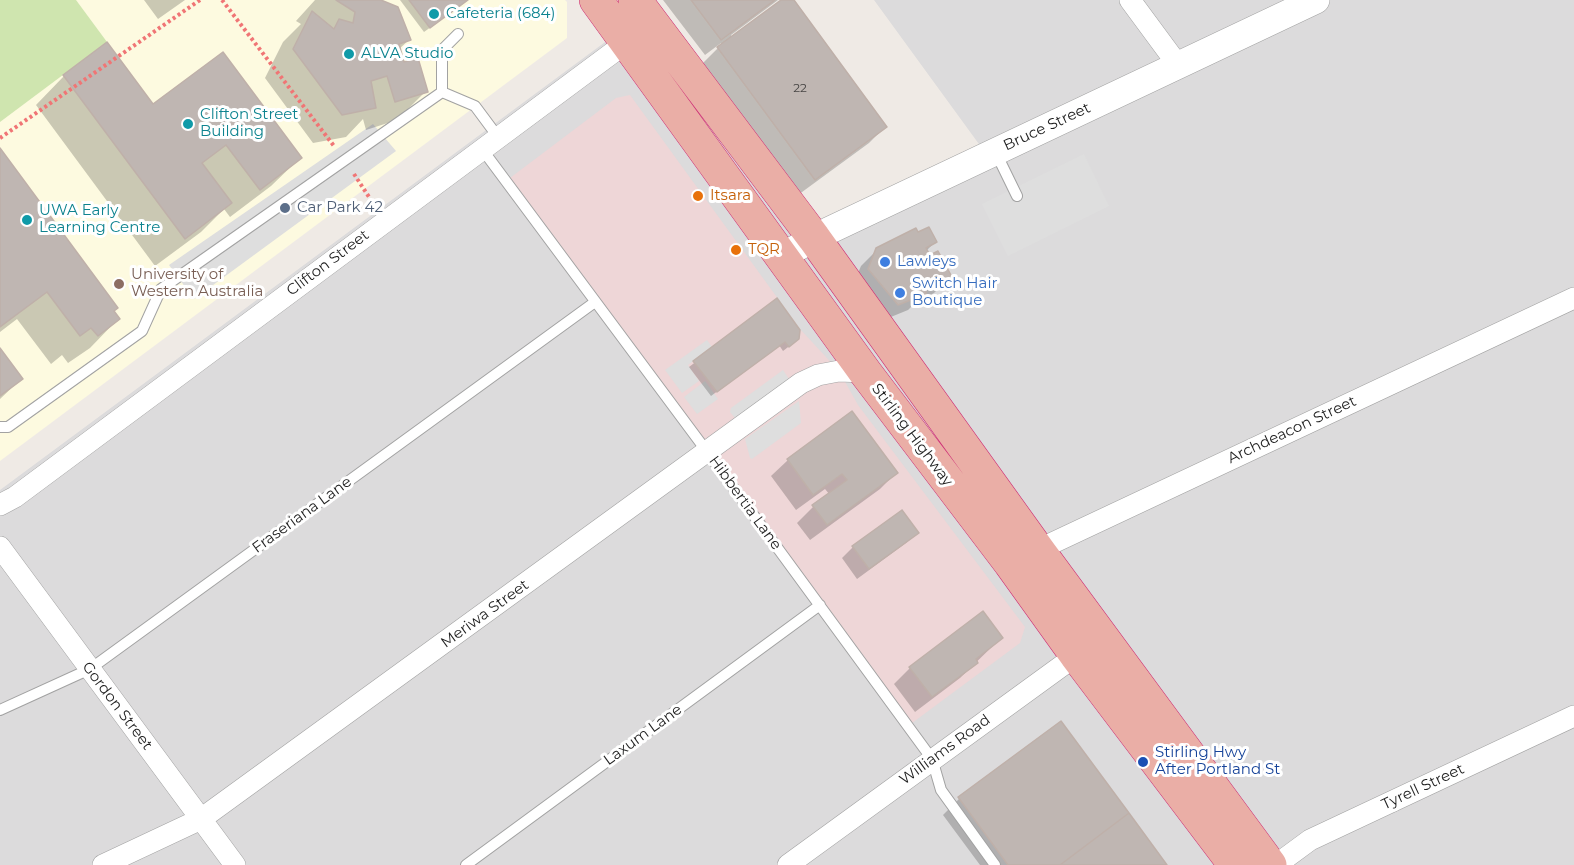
<!DOCTYPE html>
<html>
<head>
<meta charset="utf-8">
<style>
	body { margin:0 }
	canvas { display:block; background:#efeae5 }
</style>
</head>
<body>
<canvas width="1574" height="865"></canvas>
<script>
const context = document.querySelector('canvas').getContext('2d');
context.lineJoin = 'round';
function fillPath(path, color) { context.fillStyle = color; context.fill(path, 'evenodd'); }
const shape = rows => new Path2D(rows.map(r => 'M' + r).join(''));
function strokePath(path, color, width, dash) { context.strokeStyle = color; context.lineWidth = width; context.lineCap = dash ? 'butt' : 'round'; context.setLineDash(dash || []); context.stroke(path); }
function label(font, color, halo, rows, align = 'center') {
  context.font = font + ' Montserrat,sans-serif'; context.lineWidth = 6; context.setLineDash([]); context.textBaseline = 'middle'; context.strokeStyle = halo; context.fillStyle = color; for (const [text, x, y, turn = 0] of rows) {
    context.save(); context.translate(x, y); context.rotate((+turn || 0) * Math.PI / 180); context.textAlign = isNaN(turn) ? turn : align; if (halo) context.strokeText(text, 0, 0); context.fillText(text, 0, 0); context.restore();
  }
}
const residential = shape([
	[874,0,1574,0,1574,865,0,865,0,490,647,11,797,232,984,151]
]);
const commercial = shape([
	[630,95,800,329,839,371,858,405,1025,627,1020,643,908,726,506,181,616,98]
]);
const education = shape([
	[0,0,565,0,567,2,567,38,0,461]
]);
const grass = shape([
	[0,0,76,0,107,42,0,122]
]);
const parking = shape([
	[373,124,396,151,194,299,169,265],
	[1084,154,1109,206,1008,256,982,204],
	[707,340,712,347,688,365,699,381,682,393,665,370],
	[783,370,789,379,735,418,730,412,731,408],
	[705,381,718,399,697,414,684,397],
	[799,401,801,423,752,459,750,458,745,439]
]);
const shadow = shape([
	[144,0,185,0,158,19],
	[315,0,377,0,409,40,399,49,403,64,426,91,397,120,366,130,363,119,346,137,313,143,265,78,283,42,301,24,296,21],
	[400,0,468,0,424,32],
	[663,0,778,0,731,35,732,38,784,0,792,0,885,127,869,143,798,195,702,64,722,44,721,43,705,55],
	[64,76,153,106,300,158,271,186,230,217,224,209,201,232,155,266,36,105],
	[0,151,118,319,90,348,68,363,62,355,51,364,17,319,0,332],
	[918,234,935,242,926,251,950,277,934,293,915,303,908,310,881,321,853,285,861,266,877,250],
	[777,300,792,344,783,351,779,345,711,396,689,367],
	[0,351,21,379,0,399],
	[852,413,896,473,880,489,810,540,797,523,813,507,830,495,825,489,796,510,771,476,788,460],
	[917,533,906,543,857,579,842,558,853,547],
	[1001,638,960,678,915,712,894,684,910,668],
	[1061,723,1165,865,980,865,943,815,959,799]
]);
const building = shape([
	[336,0,381,0,398,7,411,40,399,44,404,62,418,58,428,92,395,102,387,76,371,81,376,108,342,115,293,49,312,11,334,29,339,19,353,23,355,12,336,0],
	[409,0,468,0,430,28,409,0],
	[691,0,775,0,721,40,691,0],
	[781,0,794,0,887,127,815,180,717,47,781,0],
	[107,42,153,104,223,52,302,158,260,190,226,145,202,163,232,203,185,239,63,75,107,42],
	[0,148,118,308,114,311,120,319,98,336,91,328,80,336,47,292,0,327,0,148],
	[929,227,937,242,926,248,930,255,938,251,952,277,926,290,926,294,898,305,868,269,876,248,916,228,918,232,929,227],
	[777,298,800,330,799,339,789,347,785,342,717,392,693,361,777,298],
	[0,348,23,379,0,396,0,348],
	[852,411,898,473,827,525,812,505,847,480,842,474,813,495,787,459,852,411],
	[902,510,919,533,869,569,852,546,902,510],
	[983,611,1003,638,976,659,978,663,932,697,909,667,983,611],
	[1061,721,1129,813,1060,865,1008,865,958,797,1061,721],
	[1129,813,1167,865,1060,865,1129,813]
]);
const path = shape([
	[222,0,334,146],
	[0,138,200,0],
	[354,174,373,203]
]);
const service = shape([
	[442,92,442,50,458,34],
	[482,149,708,453,932,759,941,790,995,865],
	[996,153,1017,196],
	[0,427,8,427,142,331,161,289,442,92,475,106,498,137],
	[0,710,90,669,595,302],
	[466,865,820,605]
]);
const minor = shape([
	[1130,0,1178,65],
	[0,505,15,497,627,42],
	[0,547,235,865],
	[1027,555,1574,298],
	[103,865,201,819,801,383,818,375,839,371,865,372],
	[788,865,1085,649],
	[1276,865,1310,840,1574,716]
]);
const tertiary = shape([
	[780,257,828,231,1316,0]
]);
const trunk = shape([
	[596,0,865,372,1010,563,1076,655,1235,865],
	[635,0,814,238,1038,550,1270,865]
]);
const markers = [
	[434,14,6,"#0f9aa8"],
	[349,54,6,"#0f9aa8"],
	[188,124,6,"#0f9aa8"],
	[698,196,6,"#e8710a"],
	[285,208,6,"#5c6f8a"],
	[27,220,6,"#0f9aa8"],
	[736,250,6,"#e8710a"],
	[885,262,6,"#3f7fe0"],
	[119,284,6,"#8d6e63"],
	[900,293,6,"#3f7fe0"],
	[1143,762,6,"#1a4fb4"]
];
const numberNames = [
	["22",800,88]
];
const cultureNames = [
	["Cafeteria (684)",446,14],
	["ALVA Studio",361,54],
	["Clifton Street",200,115],
	["Building",200,132],
	["UWA Early",39,211],
	["Learning Centre",39,228]
];
const streetNames = [
	["Bruce Street",1047,127,-25],
	["Clifton Street",328,263,-37],
	["Archdeacon Street",1292,430,-25],
	["Stirling Highway",912,435,53],
	["Hibbertia Lane",745,503,54],
	["Fraseriana Lane",302,515,-36],
	["Meriwa Street",485,614,-36],
	["Gordon Street",117,706,53],
	["Laxum Lane",643,735,-36],
	["Williams Road",945,750,-36],
	["Tyrell Street",1423,787,-25]
];
const foodNames = [
	["Itsara",710,196],
	["TQR",748,250]
];
const serviceNames = [
	["Car Park 42",297,208]
];
const shopNames = [
	["Lawleys",897,262],
	["Switch Hair",912,284],
	["Boutique",912,301]
];
const educationNames = [
	["University of",131,275],
	["Western Australia",131,292]
];
const transitNames = [
	["Stirling Hwy",1155,753],
	["After Portland St",1155,770]
];
fillPath(residential, '#dcdbdc');
fillPath(commercial, '#eed6d7');
fillPath(education, '#fdfae0');
fillPath(grass, '#cfe5af');
fillPath(parking, '#dedede');
fillPath(shadow, '#0003');
fillPath(building, '#bfb6b2');
strokePath(building, '#bfb0a9', 1.5);
strokePath(service, '#a2a2a2', 12);
strokePath(minor, '#a2a2a2', 22);
strokePath(tertiary, '#a2a2a2', 28);
strokePath(trunk, '#ce3177', 34);
strokePath(path, '#f07575', 4, [3, 3]);
strokePath(service, '#fff', 10);
strokePath(minor, '#fff', 21);
strokePath(tertiary, '#fff', 27);
strokePath(trunk, '#eaaea6', 33);
for (const [x, y, r, color] of markers) { const dot = new Path2D(); dot.arc(x, y, r, 0, 2 * Math.PI); context.fillStyle = color; context.fill(dot); strokePath(dot, '#fff', 2); }
label('12px', '#464443', null, numberNames);
label('15px', '#0d838f', '#fff', cultureNames, 'left');
label('15px', '#1e1e1e', '#fff', streetNames);
label('15px', '#c56008', '#fff', foodNames, 'left');
label('15px', '#4e5e75', '#fff', serviceNames, 'left');
label('15px', '#366cbe', '#fff', shopNames, 'left');
label('15px', '#785e54', '#fff', educationNames, 'left');
label('15px', '#164399', '#fff', transitNames, 'left');
</script>
</body>
</html>
